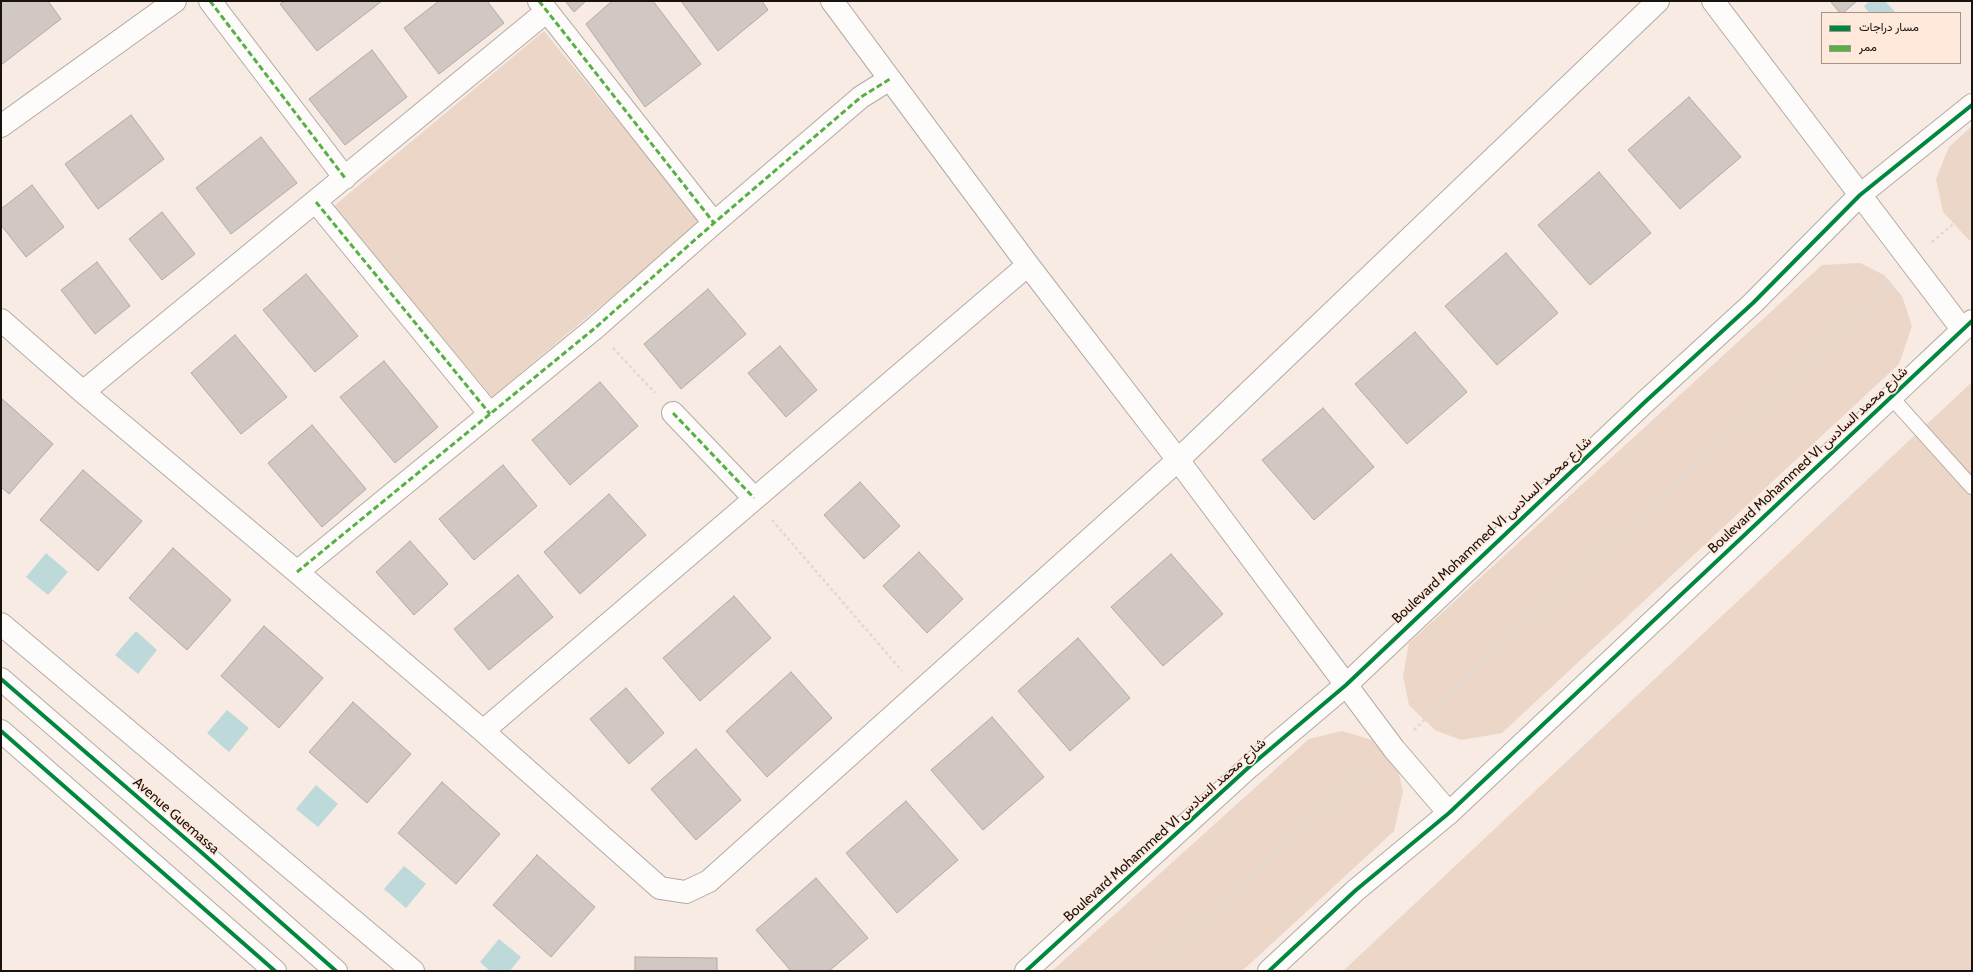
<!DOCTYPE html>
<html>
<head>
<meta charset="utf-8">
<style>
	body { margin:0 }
	#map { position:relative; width:1973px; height:972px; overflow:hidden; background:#f7ebe3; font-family:Cabin,Vazirmatn,sans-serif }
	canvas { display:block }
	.frame { position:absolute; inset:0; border:2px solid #19120d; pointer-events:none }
	.legend { position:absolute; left:1821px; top:12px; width:140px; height:52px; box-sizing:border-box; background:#ffe9db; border:1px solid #a39389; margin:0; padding:5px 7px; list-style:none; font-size:12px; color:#19120d }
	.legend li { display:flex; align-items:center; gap:8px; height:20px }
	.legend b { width:20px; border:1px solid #a39389 }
</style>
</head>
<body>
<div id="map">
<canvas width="1973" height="972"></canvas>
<div class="frame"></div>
<ul class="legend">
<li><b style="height:5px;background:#00873e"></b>مسار دراجات</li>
<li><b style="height:5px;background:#55b144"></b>ممر</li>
</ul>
</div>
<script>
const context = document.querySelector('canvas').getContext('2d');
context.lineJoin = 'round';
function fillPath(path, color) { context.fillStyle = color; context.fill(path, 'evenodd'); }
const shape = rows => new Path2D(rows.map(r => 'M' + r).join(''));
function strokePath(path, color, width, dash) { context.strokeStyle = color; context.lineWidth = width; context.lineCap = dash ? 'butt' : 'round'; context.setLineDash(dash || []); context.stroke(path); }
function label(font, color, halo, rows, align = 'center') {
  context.font = font + ' Cabin,Vazirmatn,sans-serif'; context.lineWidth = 3.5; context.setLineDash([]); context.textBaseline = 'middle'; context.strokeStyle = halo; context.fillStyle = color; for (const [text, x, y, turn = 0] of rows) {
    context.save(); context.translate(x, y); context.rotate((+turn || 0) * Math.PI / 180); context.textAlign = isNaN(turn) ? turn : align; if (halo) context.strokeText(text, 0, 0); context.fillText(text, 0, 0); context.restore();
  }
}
const green = shape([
	[544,31,701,222,492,397,334,206],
	[1972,126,1972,241,1969,240,1943,212,1936,179,1949,147],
	[1860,263,1884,275,1902,296,1912,326,1899,364,1502,733,1461,740,1435,730,1409,705,1403,676,1409,643,1822,265],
	[1972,382,1972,971,1343,971,1898,451],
	[1342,731,1372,740,1396,762,1403,791,1394,831,1242,971,1052,971,1309,739]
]);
const water = shape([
	[1870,1,1885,1,1896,13,1869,13,1864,6],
	[46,553,68,572,48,595,26,577],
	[136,631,157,650,138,674,115,655],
	[227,710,249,728,229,752,207,733],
	[316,785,338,804,318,827,296,809],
	[404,866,426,884,406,908,384,889],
	[499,939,521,957,510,971,490,971,480,962]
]);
const building = shape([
	[1,1,48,1,61,19,1,65,1,1],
	[285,1,382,1,317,51,280,4,285,1],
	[439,1,487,1,504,23,439,74,404,28,439,1],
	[565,1,586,1,574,12,565,1],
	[612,1,653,1,701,64,645,107,586,24,612,1],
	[681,1,762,1,768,10,718,51,681,1],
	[1830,1,1857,1,1843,13,1840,13,1830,1],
	[372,50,407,97,345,145,309,99,372,50],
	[1689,97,1741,157,1680,209,1628,150,1689,97],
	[131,115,164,159,98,209,65,164,131,115],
	[261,137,297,183,231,234,196,188,261,137],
	[1599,172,1651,233,1590,285,1538,225,1599,172],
	[32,185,64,227,26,257,1,225,1,209,32,185],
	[162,212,195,254,162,280,129,239,162,212],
	[1506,253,1558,313,1497,365,1445,306,1506,253],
	[97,262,130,306,95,334,61,290,97,262],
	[306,274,358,336,315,372,263,310,306,274],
	[708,289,746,334,681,389,644,344,708,289],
	[1415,332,1467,392,1407,444,1355,384,1415,332],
	[235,335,287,397,241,434,191,373,235,335],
	[780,346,817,390,786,417,748,373,780,346],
	[384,361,438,427,395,463,340,397,384,361],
	[600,382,638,426,570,485,532,440,600,382],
	[1,398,53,444,9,494,1,487,1,398],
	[1323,408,1374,467,1314,520,1262,460,1323,408],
	[312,425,366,489,322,527,268,463,312,425],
	[503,465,537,506,474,560,439,519,503,465],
	[83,470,142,521,98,571,40,520,83,470],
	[860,482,900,526,864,559,824,515,860,482],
	[609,494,646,535,580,594,544,552,609,494],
	[410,541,448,584,414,615,376,572,410,541],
	[173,548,231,600,187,650,129,598,173,548],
	[919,552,963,599,927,633,883,586,919,552],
	[1171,554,1223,614,1163,666,1111,607,1171,554],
	[518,575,553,617,489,670,454,629,518,575],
	[734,596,771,638,700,701,663,658,734,596],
	[264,626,323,678,279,728,221,676,264,626],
	[1078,638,1130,698,1070,751,1018,691,1078,638],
	[791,672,832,718,767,777,726,731,791,672],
	[626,688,664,733,629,764,590,719,626,688],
	[353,702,411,754,367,803,309,752,353,702],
	[992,717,1044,777,983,830,931,770,992,717],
	[696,749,741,800,696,840,651,789,696,749],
	[442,782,500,834,456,884,398,833,442,782],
	[906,801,958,860,897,913,846,853,906,801],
	[537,855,595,907,551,957,493,905,537,855],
	[816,878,868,938,829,971,791,971,756,930,816,878],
	[635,957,717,958,717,971,635,971,635,957]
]);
const path = shape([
	[1932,242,1972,208],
	[613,348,655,393],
	[772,520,902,671],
	[1414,730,1503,643,1809,362,1890,281],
	[1146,971,1302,828,1373,767]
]);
const lane = shape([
	[1891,397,1972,487]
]);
const street = shape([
	[210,1,345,178],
	[539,1,714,223],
	[832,1,1028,265,1178,460,1394,749,1449,813],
	[1713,1,1962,329],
	[1,126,175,1],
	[316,202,490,414],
	[1,320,83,392,297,572,483,731,660,888,686,892,709,881,1178,460,1658,1],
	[83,392,547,11],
	[673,413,754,498],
	[297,572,595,328,714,223,861,97,890,79],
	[1,624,413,971],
	[483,731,1028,265]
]);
const secondary = shape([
	[1,679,201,852,336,971],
	[1,731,275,971]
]);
const primary = shape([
	[1026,971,1249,767,1346,685,1646,401,1753,303,1860,195,1972,105],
	[1269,971,1356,890,1449,813,1972,321]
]);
const quiet = shape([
	[210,1,345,178],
	[539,1,714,223],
	[316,202,490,414],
	[673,413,754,498],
	[297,572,595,328,714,223,861,97,890,79]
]);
const cycleway = shape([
	[1,679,201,852,336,971],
	[1,731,275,971],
	[1026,971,1249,767,1346,685,1646,401,1753,303,1860,195,1972,105],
	[1269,971,1356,890,1449,813,1972,321]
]);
const streetNames = [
	["Boulevard Mohammed VI شارع محمد السادس",1808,460,-43],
	["Boulevard Mohammed VI شارع محمد السادس",1492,530,-43],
	["Avenue Guemassa",176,816,41],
	["Boulevard Mohammed VI شارع محمد السادس",1165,830,-42]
];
fillPath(green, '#ebd6c8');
fillPath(water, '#bdd9da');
fillPath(building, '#d2c8c3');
strokePath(building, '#b2a9a3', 1);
strokePath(lane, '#b3aaa4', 16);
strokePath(street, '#b3aaa4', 24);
strokePath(secondary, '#b3aaa4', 24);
strokePath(primary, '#b3aaa4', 24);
strokePath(path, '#ddd9d6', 2.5, [3, 3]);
strokePath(lane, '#fefcfb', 14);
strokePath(street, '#fefcfb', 22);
strokePath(secondary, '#fefcfb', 22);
strokePath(primary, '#fefcfb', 22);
strokePath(quiet, '#55b144', 3, [6, 3]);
strokePath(cycleway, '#00873e', 4);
label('14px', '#19120d', '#ffe9db', streetNames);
</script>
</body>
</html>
